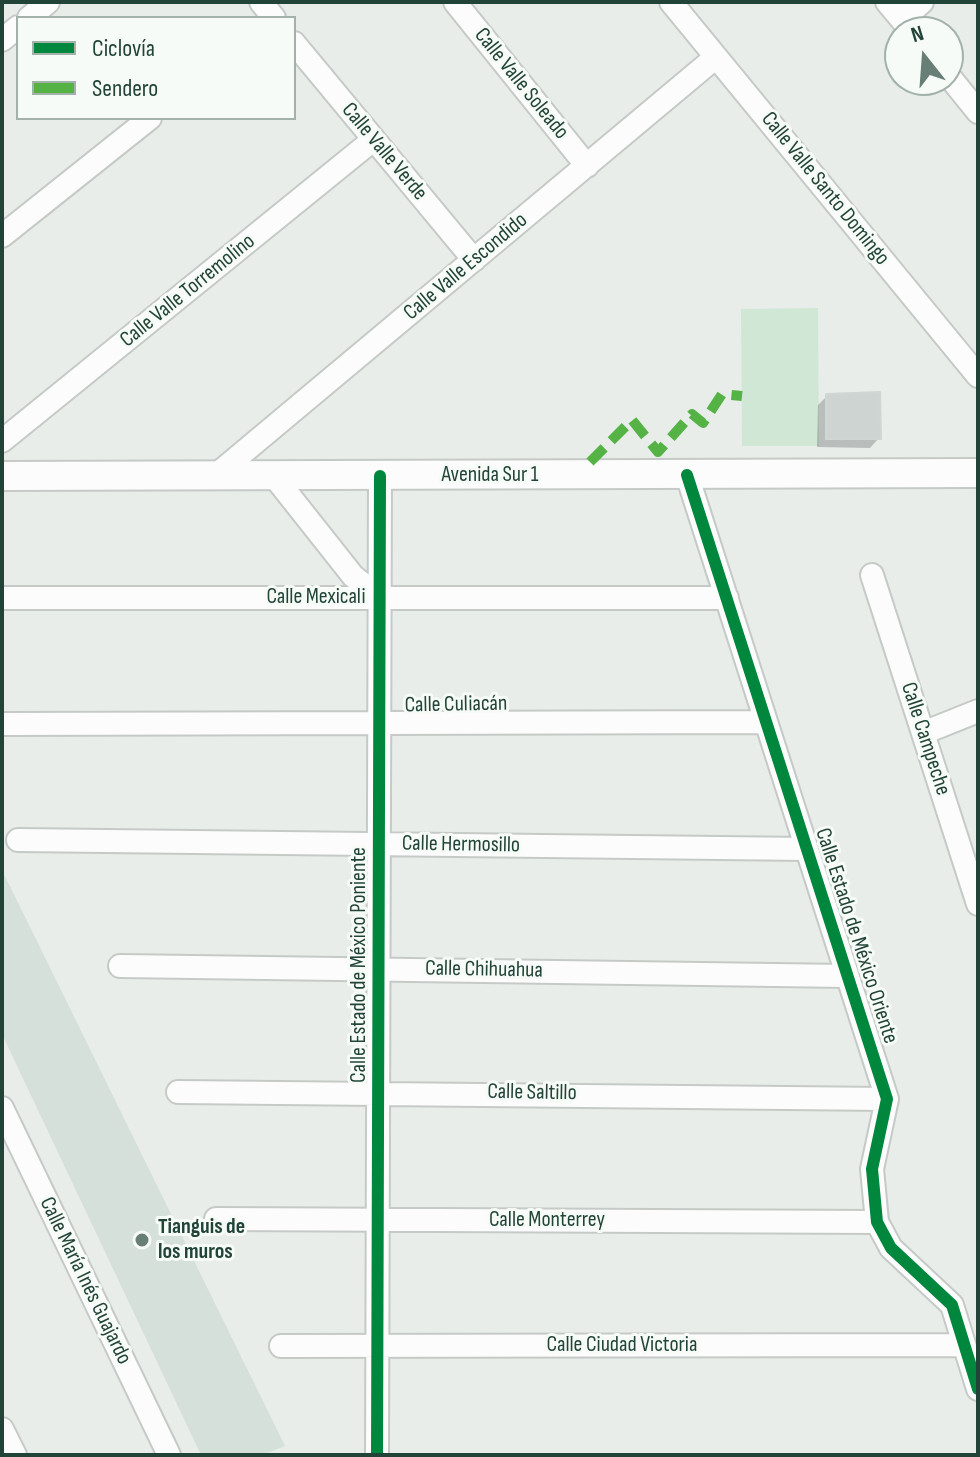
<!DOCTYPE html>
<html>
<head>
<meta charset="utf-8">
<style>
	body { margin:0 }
	#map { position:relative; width:980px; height:1457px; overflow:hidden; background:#e8edea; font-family:"Sofia Sans Condensed",sans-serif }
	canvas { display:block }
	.frame { position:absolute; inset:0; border:4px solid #224438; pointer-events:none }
	.legend { position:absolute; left:16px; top:16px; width:280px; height:104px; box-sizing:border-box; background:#f7fbf8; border:2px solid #a2b2ab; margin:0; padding:10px 14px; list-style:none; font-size:24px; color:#224438 }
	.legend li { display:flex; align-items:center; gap:16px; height:40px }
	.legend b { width:40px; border:2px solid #a2b2ab }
	.north { position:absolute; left:884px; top:16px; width:80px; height:80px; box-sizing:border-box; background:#f7fbf8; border:2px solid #a2b2ab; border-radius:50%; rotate:343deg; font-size:22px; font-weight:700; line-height:32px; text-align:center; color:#224438 }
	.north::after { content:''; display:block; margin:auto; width:28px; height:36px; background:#677f76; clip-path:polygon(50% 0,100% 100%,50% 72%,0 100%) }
</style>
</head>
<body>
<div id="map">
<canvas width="980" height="1457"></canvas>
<div class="frame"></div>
<ul class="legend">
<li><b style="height:10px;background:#00873e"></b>Ciclovía</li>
<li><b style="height:10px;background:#55b346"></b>Sendero</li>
</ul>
<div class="north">N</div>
</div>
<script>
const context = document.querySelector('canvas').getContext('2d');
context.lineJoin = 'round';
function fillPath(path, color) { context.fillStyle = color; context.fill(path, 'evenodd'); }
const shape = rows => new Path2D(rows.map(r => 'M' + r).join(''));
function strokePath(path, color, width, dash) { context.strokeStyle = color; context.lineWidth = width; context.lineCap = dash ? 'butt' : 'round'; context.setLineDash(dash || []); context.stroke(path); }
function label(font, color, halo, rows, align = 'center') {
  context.font = font + ' "Sofia Sans Condensed",sans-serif'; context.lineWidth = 6; context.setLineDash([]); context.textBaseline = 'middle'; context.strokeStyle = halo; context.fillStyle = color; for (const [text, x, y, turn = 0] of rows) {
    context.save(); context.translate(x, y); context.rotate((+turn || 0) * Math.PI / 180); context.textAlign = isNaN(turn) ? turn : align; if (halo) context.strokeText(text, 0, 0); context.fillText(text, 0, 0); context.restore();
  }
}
const built = shape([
	[2,870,285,1446,262,1455,201,1455,2,1034]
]);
const green = shape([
	[818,308,819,446,742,446,741,309]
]);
const shadow = shape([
	[827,396,879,438,870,448,817,447,818,405]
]);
const building = shape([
	[880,392,881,439,826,439,826,394,880,392]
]);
const minor = shape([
	[261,2,274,18],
	[455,2,587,166],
	[671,2,978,376],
	[887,2,912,32],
	[29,18,48,2],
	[902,20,922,2],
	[2,40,18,27],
	[294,43,474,260],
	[948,75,978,112],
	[2,236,150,118],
	[2,441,373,140],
	[273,475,353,576,379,597],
	[687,475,887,1099,872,1169,877,1222,891,1248,952,1305,978,1389],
	[215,476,716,57],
	[872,575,978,904],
	[2,598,727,598],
	[2,724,766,722],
	[923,733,978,711],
	[18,840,807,849],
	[120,966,847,976],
	[178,1092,887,1099],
	[2,1108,169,1455],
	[216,1219,877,1222],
	[281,1346,963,1345],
	[2,1429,15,1455],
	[377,1455,380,476]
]);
const tertiary = shape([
	[2,476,978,473]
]);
const quiet = shape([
	[590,462,632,420,658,452,692,414,703,423,722,394,742,396]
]);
const cycleway = shape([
	[687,475,887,1099,872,1169,877,1222,891,1248,952,1305,978,1389],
	[377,1455,380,476]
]);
const markers = [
	[142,1240,8,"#677f76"]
];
const streetNames = [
	["Calle Valle Soleado",521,84,51],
	["Calle Valle Verde",384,152,50],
	["Calle Valle Santo Domingo",825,189,51],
	["Calle Valle Escondido",466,267,-40],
	["Calle Valle Torremolino",188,291,-39],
	["Avenida Sur 1",490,475],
	["Calle Mexicali",316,597],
	["Calle Culiacán",456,705,-1],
	["Calle Campeche",925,739,72],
	["Calle Hermosillo",461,845,1],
	["Calle Estado de México Oriente",856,936,72],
	["Calle Estado de México Poniente",359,965,-90],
	["Calle Chihuahua",484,970,1],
	["Calle Saltillo",532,1093,1],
	["Calle Monterrey",547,1220],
	["Calle María Inés Guajardo",85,1281,64],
	["Calle Ciudad Victoria",622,1345]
];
const poiNames = [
	["Tianguis de",158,1227],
	["los muros",158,1252]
];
fillPath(built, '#d5e0da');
fillPath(green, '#d0e7d5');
fillPath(shadow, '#0003');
fillPath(building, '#ced4d2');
strokePath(building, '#d0d6d3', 2);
strokePath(minor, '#c5cac7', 26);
strokePath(tertiary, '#c5cac7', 32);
strokePath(minor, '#fcfcfc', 22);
strokePath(tertiary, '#fcfcfc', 28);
strokePath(quiet, '#55b346', 10, [20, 10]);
strokePath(cycleway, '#00873e', 12);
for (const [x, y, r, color] of markers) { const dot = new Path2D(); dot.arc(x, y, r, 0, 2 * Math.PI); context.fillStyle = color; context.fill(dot); strokePath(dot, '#f7fbf8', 3); }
label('22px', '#224438', '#f7fbf8', streetNames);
label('bold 22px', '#224438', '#f7fbf8', poiNames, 'left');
</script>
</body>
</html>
